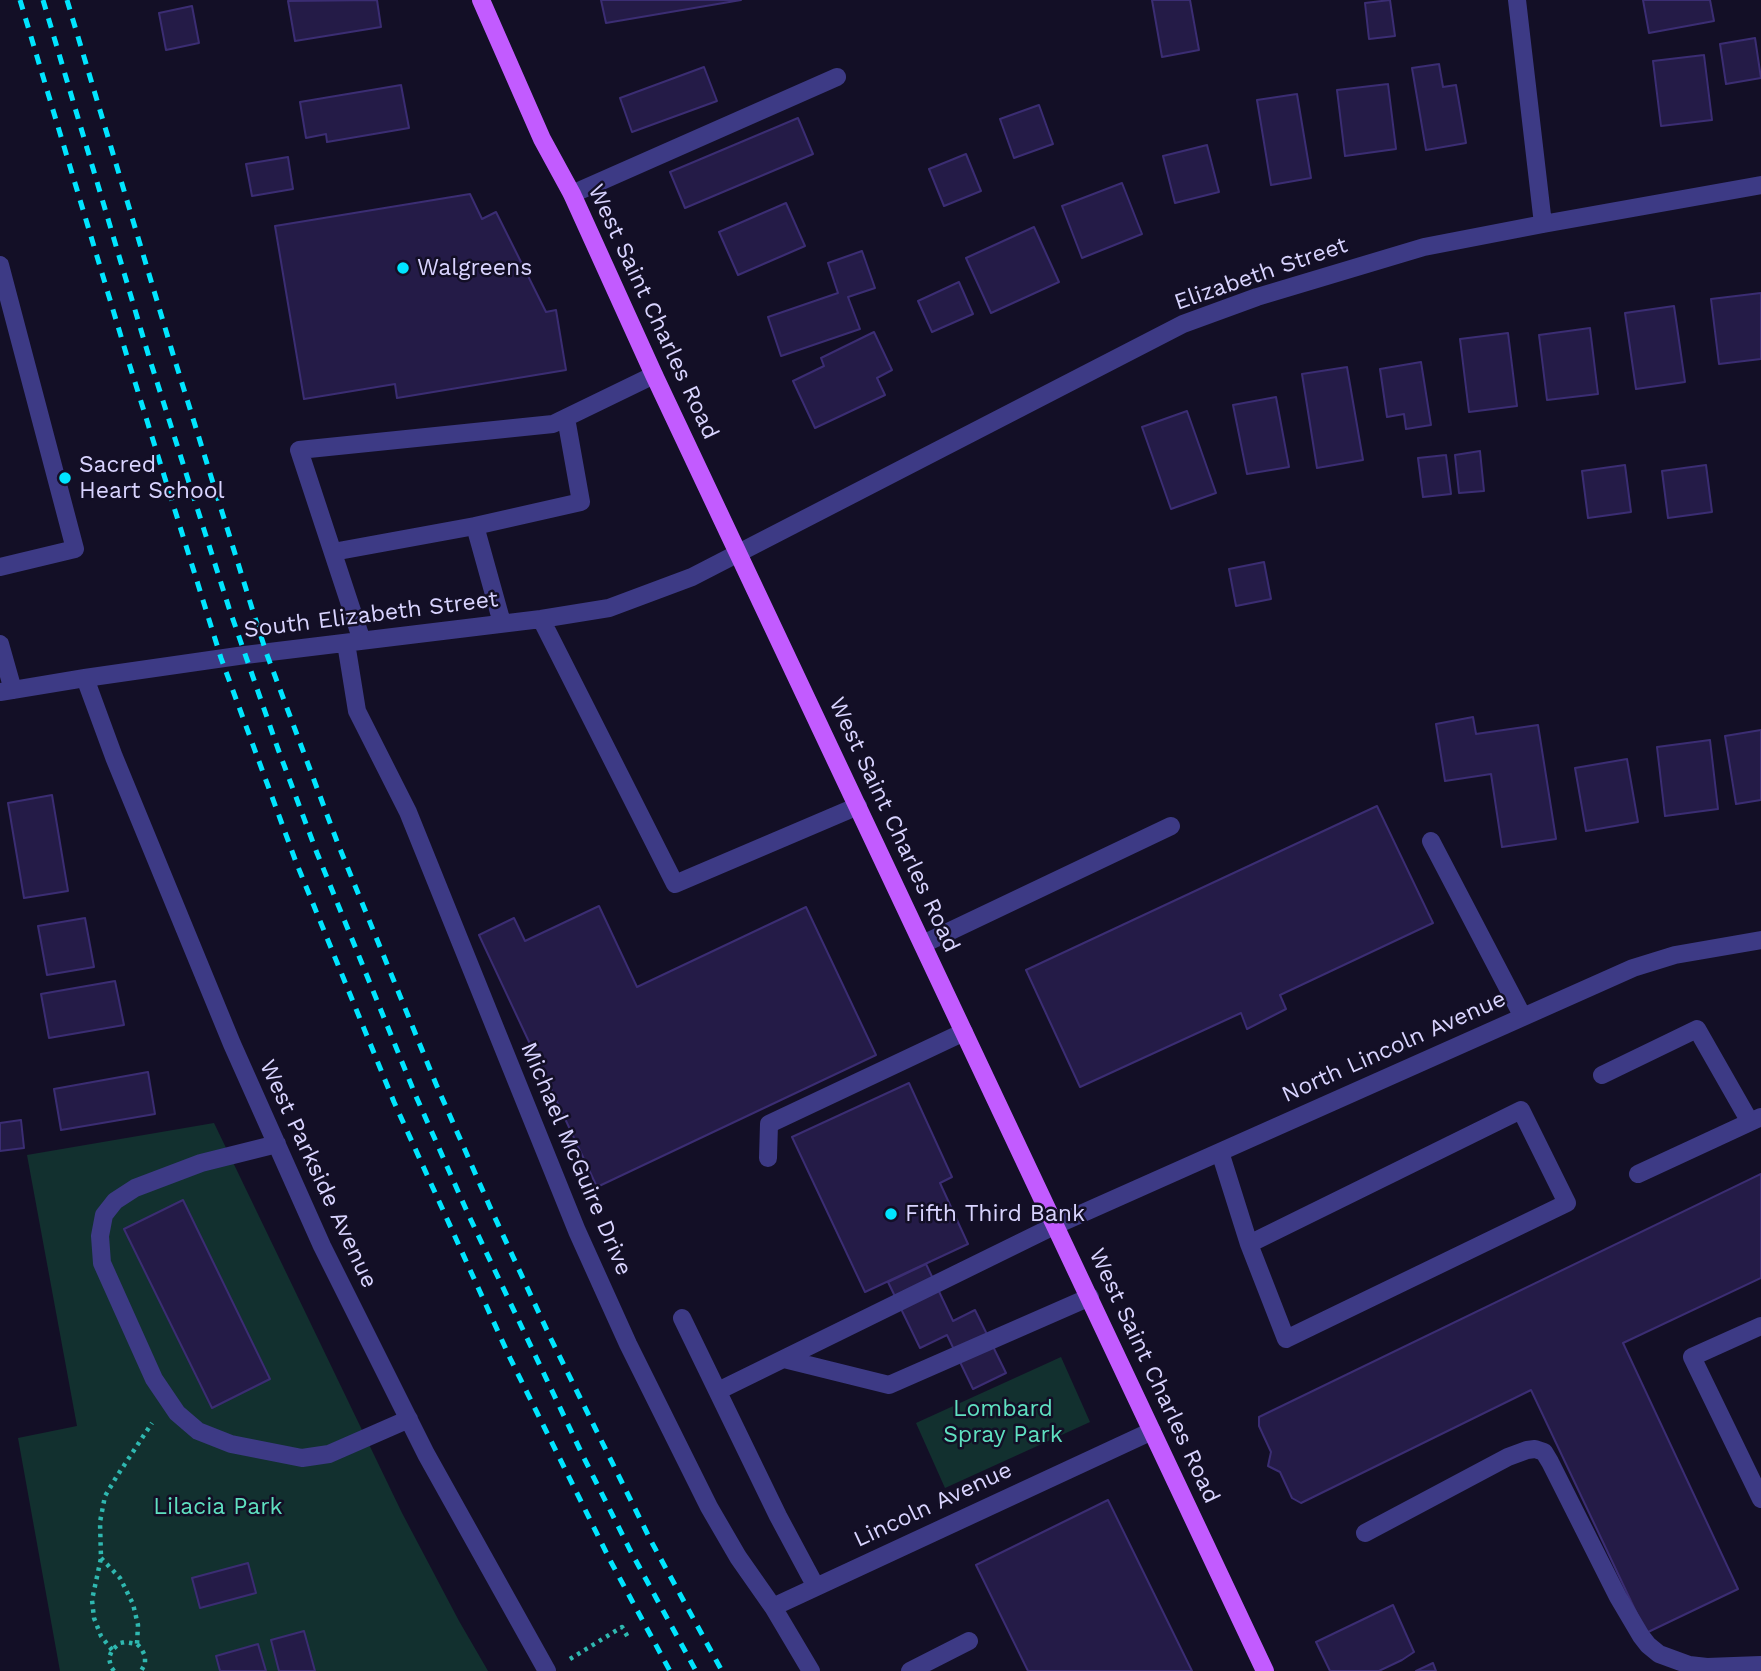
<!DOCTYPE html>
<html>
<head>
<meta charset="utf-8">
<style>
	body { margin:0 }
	canvas { display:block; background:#130f26 }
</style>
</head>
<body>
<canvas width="1761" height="1671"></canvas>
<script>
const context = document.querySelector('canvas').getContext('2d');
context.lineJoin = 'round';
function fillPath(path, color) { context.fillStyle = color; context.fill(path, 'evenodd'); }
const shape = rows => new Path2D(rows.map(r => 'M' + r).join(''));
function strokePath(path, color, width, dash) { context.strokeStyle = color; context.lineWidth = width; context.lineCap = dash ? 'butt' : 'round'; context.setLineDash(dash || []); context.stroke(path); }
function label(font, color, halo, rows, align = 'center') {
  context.font = font + ' "Work Sans",sans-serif'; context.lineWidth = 5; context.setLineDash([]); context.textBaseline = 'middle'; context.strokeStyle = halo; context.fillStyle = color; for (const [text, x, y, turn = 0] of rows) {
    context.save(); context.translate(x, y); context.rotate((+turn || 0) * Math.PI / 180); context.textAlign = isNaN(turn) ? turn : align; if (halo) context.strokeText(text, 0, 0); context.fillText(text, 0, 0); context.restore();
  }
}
const green = shape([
	[214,1123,402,1513,459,1621,488,1671,60,1671,18,1438,77,1426,27,1155],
	[1061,1357,1090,1422,945,1488,916,1423]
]);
const building = shape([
	[377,0,381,27,295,41,288,1,377,0],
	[601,0,741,0,606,23,601,0],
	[1152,0,1190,0,1199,50,1162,57,1152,0],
	[1390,0,1395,36,1369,39,1365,3,1390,0],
	[1643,0,1710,0,1714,21,1649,33,1643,0],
	[192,6,199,43,166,50,159,13,192,6],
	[1755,38,1761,78,1726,84,1720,44,1755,38],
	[1704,55,1712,120,1661,126,1653,61,1704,55],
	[1439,64,1443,87,1456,85,1466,143,1426,150,1412,68,1439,64],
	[704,67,717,101,632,132,620,98,704,67],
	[1388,84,1396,149,1345,156,1337,90,1388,84],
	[401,85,409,128,327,142,326,134,306,138,300,102,401,85],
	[1297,94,1311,178,1271,185,1257,100,1297,94],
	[1039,105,1053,144,1014,158,1000,119,1039,105],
	[798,118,813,154,685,208,670,172,798,118],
	[1207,145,1219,192,1175,203,1163,156,1207,145],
	[966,154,981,191,944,206,929,169,966,154],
	[288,157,293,189,252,196,246,164,288,157],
	[1122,183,1142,234,1082,258,1062,206,1122,183],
	[470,194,482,219,496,212,546,312,556,310,566,370,397,398,395,384,304,399,275,226,470,194],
	[786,203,805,246,738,275,719,232,786,203],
	[1034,227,1059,282,991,313,966,258,1034,227],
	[862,251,875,288,848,297,860,329,781,356,768,317,838,293,828,263,862,251],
	[959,282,973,314,932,332,918,301,959,282],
	[1761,293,1761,359,1719,364,1711,299,1761,293],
	[1674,306,1685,382,1636,389,1625,313,1674,306],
	[1590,328,1598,394,1547,400,1539,335,1590,328],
	[874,332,892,370,877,378,885,395,815,428,793,381,824,366,821,358,874,332],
	[1508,333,1517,406,1469,412,1460,339,1508,333],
	[1421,362,1431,425,1406,429,1404,414,1387,417,1380,369,1421,362],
	[1347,367,1363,460,1317,468,1302,374,1347,367],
	[1276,397,1289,467,1247,474,1233,405,1276,397],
	[1187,411,1216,493,1171,509,1142,427,1187,411],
	[1480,451,1484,491,1459,493,1455,455,1480,451],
	[1446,455,1451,494,1423,497,1418,458,1446,455],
	[1625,465,1631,512,1588,518,1582,471,1625,465],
	[1706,465,1712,512,1668,518,1662,471,1706,465],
	[1264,562,1271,599,1236,606,1229,569,1264,562],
	[1473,717,1476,734,1538,725,1556,839,1502,847,1491,774,1445,781,1436,724,1473,717],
	[1761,730,1761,800,1736,804,1725,736,1761,730],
	[1710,740,1718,809,1665,816,1657,747,1710,740],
	[1627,759,1638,822,1586,831,1575,768,1627,759],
	[52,795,68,891,24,898,8,803,52,795],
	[1377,806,1433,923,1280,995,1286,1009,1247,1029,1241,1013,1080,1087,1026,970,1377,806],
	[599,906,637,987,806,907,876,1055,597,1187,479,935,514,918,525,941,599,906],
	[85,918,94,967,47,975,38,926,85,918],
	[115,981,124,1025,49,1038,41,994,115,981],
	[148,1072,155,1114,61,1130,54,1089,148,1072],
	[909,1083,952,1177,940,1183,968,1244,865,1292,792,1137,909,1083],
	[21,1120,24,1148,0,1151,0,1123,21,1120],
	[1761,1174,1761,1278,1623,1343,1738,1589,1646,1633,1531,1390,1301,1503,1292,1498,1280,1472,1268,1466,1271,1452,1259,1426,1259,1417,1761,1174],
	[183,1200,270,1379,212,1408,124,1229,183,1200],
	[926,1264,953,1321,975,1310,1006,1373,973,1389,947,1335,920,1348,888,1282,926,1264],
	[1108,1500,1192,1671,1028,1671,976,1565,1108,1500],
	[248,1563,256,1593,200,1608,192,1578,248,1563],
	[1393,1605,1414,1652,1402,1660,1379,1671,1330,1671,1316,1642,1393,1605],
	[304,1631,315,1671,279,1671,271,1640,304,1631],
	[258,1644,266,1671,220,1671,216,1656,258,1644],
	[1433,1663,1436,1671,1416,1671,1433,1663]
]);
const path = shape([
	[101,1558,120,1578,133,1604,138,1625,137,1644],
	[112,1650,101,1636,94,1618,92,1600,101,1558,100,1522,105,1496,117,1476,152,1423],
	[570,1659,622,1627,629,1639],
	[114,1671,111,1667,109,1658,112,1650,120,1643,125,1642,137,1644,141,1648,145,1656,145,1664,141,1671]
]);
const minor = shape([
	[1517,0,1543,224],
	[572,194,837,77],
	[0,265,75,549,0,567],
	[475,526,581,502,566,418],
	[333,552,475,526,502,623],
	[541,619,675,884,858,806],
	[362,641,299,450,553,424,654,375],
	[346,643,357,711,408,812,577,1231,628,1344,709,1507,738,1557,773,1607,811,1671],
	[0,644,13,690],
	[85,678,114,757,232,1044,322,1246,426,1454,547,1671],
	[0,692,85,678,245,655,541,619,609,608,692,577,1183,324,1257,297,1424,247,1543,224,1761,185],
	[1431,841,1523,1017],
	[923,944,1171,826],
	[1602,1075,1697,1029,1750,1122],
	[277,1144,201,1163,135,1188,115,1201,104,1215,100,1236,102,1263,154,1379,177,1413,198,1431,231,1444,302,1458,329,1454,409,1419],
	[1220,1152,1249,1244,1286,1339,1567,1203,1521,1110,1249,1244],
	[768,1158,769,1124,964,1032],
	[1638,1174,1761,1117],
	[682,1318,778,1516,816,1587],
	[1761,1326,1692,1357,1761,1499],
	[784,1359,889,1385,1090,1297],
	[718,1391,1056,1225,1633,968,1675,955,1761,940],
	[1365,1533,1508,1457,1527,1450,1535,1449,1544,1452,1550,1462,1618,1597,1641,1636,1648,1645,1659,1654,1689,1665,1707,1667,1761,1665],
	[773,1607,1152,1431],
	[910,1671,969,1641]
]);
const major = shape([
	[481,0,542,139,572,194,654,375,1265,1671]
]);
const rail = shape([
	[20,0,129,363,221,658,296,862,394,1102,510,1358,611,1562,670,1671],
	[43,0,149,357,229,608,278,749,317,853,415,1094,469,1216,583,1456,630,1550,696,1671],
	[67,0,172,351,251,605,266,652,338,844,436,1084,490,1207,551,1339,651,1541,722,1671]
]);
const markers = [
	[403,268,7,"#00e5ff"],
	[65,478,7,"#00e5ff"],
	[891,1214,7,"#00e5ff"]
];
const poiNames = [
	["Walgreens",417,268],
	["Sacred",79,465],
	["Heart School",79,491],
	["Fifth Third Bank",905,1214]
];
const streetNames = [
	["Elizabeth Street",1261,274,-19],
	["West Saint Charles Road",653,312,65],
	["South Elizabeth Street",371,615,-7],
	["West Saint Charles Road",894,825,65],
	["North Lincoln Avenue",1394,1047,-24],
	["Michael McGuire Drive",576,1159,67],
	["West Parkside Avenue",318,1174,65],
	["West Saint Charles Road",1154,1376,65],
	["Lincoln Avenue",933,1505,-25]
];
const parkNames = [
	["Lombard",1003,1409],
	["Spray Park",1003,1435],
	["Lilacia Park",218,1507]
];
fillPath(green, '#12302f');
fillPath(building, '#241b47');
strokePath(building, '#3b2d73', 2);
strokePath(path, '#2fb8b0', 4.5, [3.5, 5]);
strokePath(minor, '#3d3a85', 18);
strokePath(major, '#c25bff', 18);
strokePath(rail, '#00e5ff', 5, [10, 9]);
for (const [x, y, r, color] of markers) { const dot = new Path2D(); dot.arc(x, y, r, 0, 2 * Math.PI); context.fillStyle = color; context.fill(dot); strokePath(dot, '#130f26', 2.5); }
label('23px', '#d9d4ff', '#130f26', poiNames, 'left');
label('23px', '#d9d4ff', '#130f26', streetNames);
label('23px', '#5fe0c0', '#130f26', parkNames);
</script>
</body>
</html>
